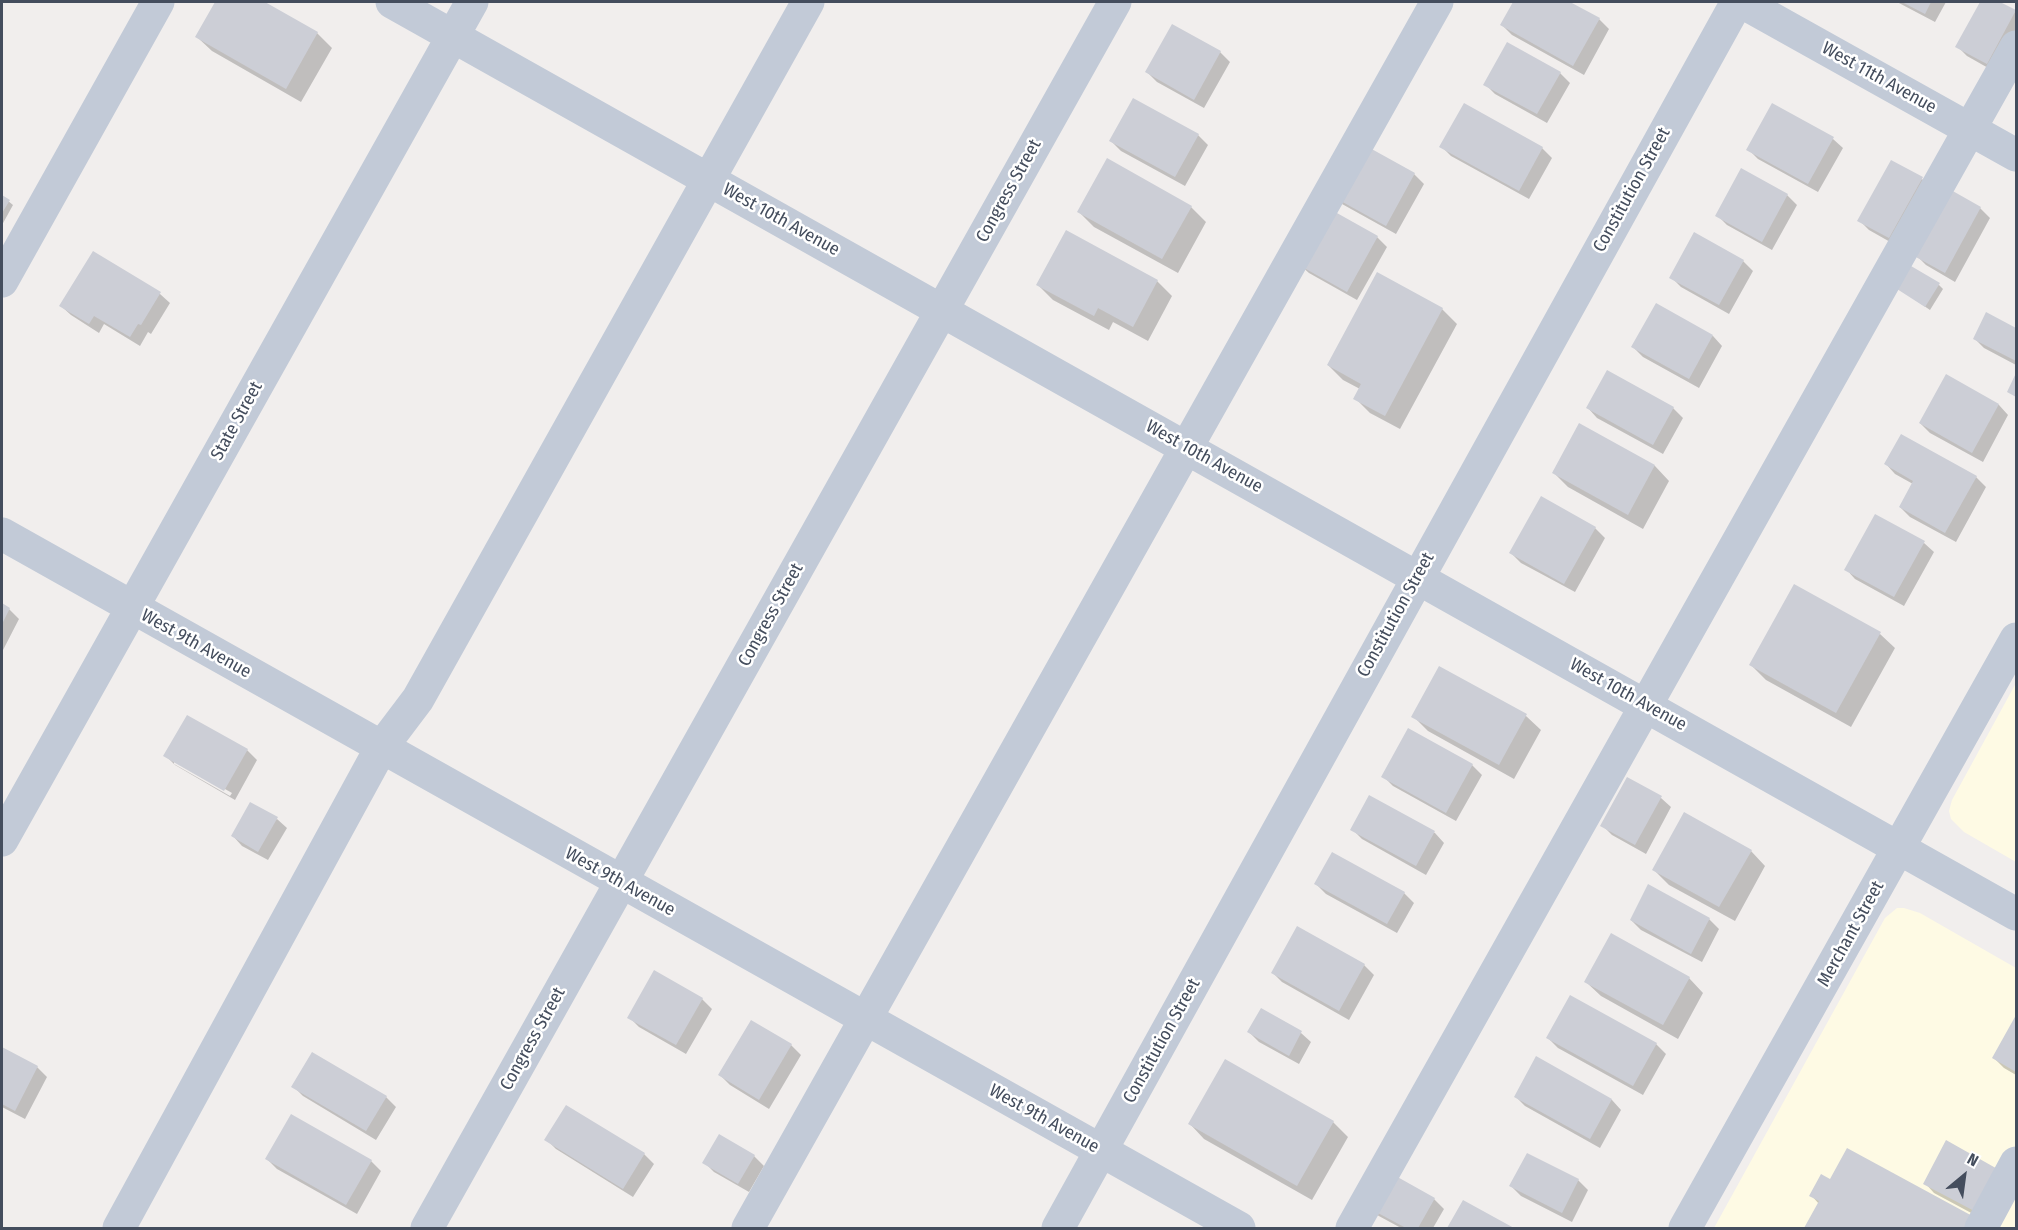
<!DOCTYPE html>
<html>
<head>
<meta charset="utf-8">
<style>
	body { margin:0 }
	#map { position:relative; width:2018px; height:1230px; overflow:hidden; background:#f1eeed; font-family:"Fira Sans Condensed",sans-serif }
	canvas { display:block }
	.frame { position:absolute; inset:0; border:3px solid #444d5d; pointer-events:none }
	.north { position:absolute; left:1934px; top:1146px; width:60px; height:60px; -webkit-text-stroke:4px #fff; paint-order:stroke; rotate:29deg; font-size:16px; font-weight:700; line-height:24px; text-align:center; color:#444d5d }
	.north::after { content:''; display:block; margin:auto; width:21px; height:27px; background:#444d5d; clip-path:polygon(50% 0,100% 100%,50% 72%,0 100%) }
</style>
</head>
<body>
<div id="map">
<canvas width="2018" height="1230"></canvas>
<div class="frame"></div>
<div class="north">N</div>
</div>
<script>
const context = document.querySelector('canvas').getContext('2d');
context.lineJoin = 'round';
function fillPath(path, color) { context.fillStyle = color; context.fill(path, 'evenodd'); }
const shape = rows => new Path2D(rows.map(r => 'M' + r).join(''));
function strokePath(path, color, width, dash) { context.strokeStyle = color; context.lineWidth = width; context.lineCap = dash ? 'butt' : 'round'; context.setLineDash(dash || []); context.stroke(path); }
function label(font, color, halo, rows, align = 'center') {
  context.font = font + ' "Fira Sans Condensed",sans-serif'; context.lineWidth = 5; context.setLineDash([]); context.textBaseline = 'middle'; context.strokeStyle = halo; context.fillStyle = color; for (const [text, x, y, turn = 0] of rows) {
    context.save(); context.translate(x, y); context.rotate((+turn || 0) * Math.PI / 180); context.textAlign = isNaN(turn) ? turn : align; if (halo) context.strokeText(text, 0, 0); context.fillText(text, 0, 0); context.restore();
  }
}
const commercial = shape([
	[2016,683,2016,862,1964,832,1951,819,1949,811,1952,800],
	[1897,908,1904,908,1920,913,2016,968,2016,1228,1714,1228,1885,918]
]);
const shadow = shape([
	[217,2,262,2,317,33,332,48,301,102,212,51,197,37],
	[1515,2,1567,2,1599,19,1609,29,1584,75,1512,35,1502,25],
	[1897,2,1946,2,1935,22],
	[1982,2,1997,2,2016,13,2016,38,1997,73,1967,56,1957,46],
	[1220,52,1230,62,1204,108,1157,82,1147,72],
	[1560,73,1570,83,1547,123,1495,94,1485,84],
	[1198,135,1208,145,1185,186,1121,151,1111,141],
	[1833,139,1843,148,1818,192,1758,159,1748,149],
	[1360,144,1414,174,1424,184,1396,234,1342,204],
	[1441,146,1542,148,1552,158,1529,199,1451,156],
	[1742,170,1787,195,1797,205,1772,250,1727,225,1717,215],
	[1922,179,1932,188,1899,247,1869,230,1859,220],
	[2,196,13,205,2,225],
	[1191,207,1206,222,1178,273,1094,227,1079,212],
	[1980,208,1990,218,1955,282,1926,265,1916,255],
	[1377,237,1387,247,1357,300,1309,273,1299,264],
	[93,253,160,294,170,303,151,334,148,332,140,346,104,324,99,333,71,315,61,306],
	[1743,261,1753,271,1729,314,1681,287,1671,277],
	[1157,281,1172,296,1148,341,1113,322,1109,330,1053,300,1038,285],
	[1939,285,1943,289,1930,310,1899,289],
	[1442,309,1457,324,1400,429,1370,413,1355,398,1360,389,1343,380,1328,365],
	[1987,314,2016,330,2016,365,1984,348,1974,338],
	[1713,336,1722,346,1699,388,1643,357,1633,347],
	[1946,376,1999,405,2008,415,1983,462,1930,433,1920,423],
	[1588,408,1673,408,1683,418,1663,454,1597,418],
	[1580,425,1655,466,1669,481,1643,529,1568,487,1553,472],
	[1886,464,1976,477,1986,487,1956,542,1910,517,1900,507,1913,484,1895,474],
	[1595,528,1605,538,1575,592,1521,563,1511,553],
	[1924,543,1934,552,1904,606,1855,579,1846,569],
	[2,605,9,609,19,619,2,652],
	[1880,634,1895,648,1851,727,1766,680,1751,665],
	[1440,668,1526,716,1541,730,1514,779,1428,731,1413,716],
	[187,717,247,750,257,760,235,800,175,765,165,755],
	[174,760,232,793,230,796,174,764],
	[1472,765,1482,775,1456,821,1393,786,1383,776],
	[1628,779,1661,798,1671,807,1646,854,1612,835,1602,825],
	[1370,797,1435,833,1444,843,1426,875,1362,839,1352,829],
	[277,819,287,828,268,860,242,846,233,836],
	[1751,851,1765,866,1735,921,1669,885,1654,870],
	[1316,884,1404,893,1414,903,1397,933,1326,894],
	[1709,919,1719,929,1702,962,1641,930,1631,920],
	[1364,965,1374,975,1349,1020,1282,982,1273,973],
	[1689,978,1703,993,1678,1039,1601,996,1586,982],
	[702,999,712,1009,686,1054,639,1027,629,1017],
	[1261,1010,1301,1033,1311,1042,1299,1064,1259,1042,1249,1032],
	[2016,1018,2016,1075,2004,1068,1994,1058],
	[1548,1038,1656,1044,1666,1054,1643,1095,1558,1048],
	[791,1045,801,1055,769,1109,730,1085,720,1075],
	[2,1049,37,1067,47,1077,25,1119,2,1107],
	[1537,1058,1612,1100,1621,1110,1600,1148,1525,1106,1516,1097],
	[293,1086,386,1097,396,1107,376,1140,303,1096],
	[566,1107,644,1154,654,1164,633,1197,556,1149,546,1139],
	[1333,1122,1348,1137,1312,1200,1204,1139,1190,1124],
	[720,1136,754,1156,764,1166,749,1192,714,1172,704,1162],
	[1528,1155,1578,1180,1588,1190,1572,1222,1521,1196,1511,1186],
	[267,1159,371,1161,381,1171,357,1214,277,1169],
	[1830,1181,1985,1228,1805,1228,1819,1204,1811,1195],
	[2010,1182,1988,1222,1934,1193,1925,1183],
	[1434,1199,1444,1209,1433,1228,1401,1228,1377,1215,1367,1206],
	[1464,1202,1511,1228,1449,1228]
]);
const building = shape([
	[215,2,265,2,318,32,286,89,195,37],
	[1513,2,1570,2,1600,18,1573,66,1500,25],
	[1902,2,1931,2,1925,14],
	[1980,2,2000,2,2016,10,1987,64,1955,47],
	[1172,24,1221,51,1194,100,1145,72],
	[1507,42,1561,72,1537,114,1483,85],
	[1133,98,1199,134,1175,177,1109,141],
	[1464,103,1543,147,1519,191,1439,147],
	[1772,103,1834,137,1808,184,1746,150],
	[1359,142,1415,173,1386,226,1330,195],
	[1107,158,1192,206,1162,259,1077,212],
	[1891,160,1923,177,1889,238,1857,221],
	[1741,168,1788,194,1762,242,1715,216],
	[1951,190,1981,207,1945,273,1914,256],
	[2,195,10,200,2,213],
	[1328,208,1378,236,1347,292,1297,264],
	[1066,230,1158,280,1133,327,1098,308,1094,316,1036,285],
	[1694,232,1744,260,1719,305,1669,278],
	[93,251,161,292,141,325,138,324,130,337,94,316,89,324,59,306],
	[1911,266,1940,283,1925,307,1897,289],
	[1377,272,1443,308,1385,416,1353,399,1361,384,1327,365],
	[1656,303,1713,335,1689,379,1631,347],
	[1986,312,2016,328,2016,361,1973,339],
	[1607,370,1674,407,1653,445,1586,408],
	[2016,373,2016,397,2007,392],
	[1946,374,1999,404,1972,453,1919,423],
	[1579,423,1655,465,1628,515,1552,473],
	[1901,434,1977,476,1945,533,1899,507,1913,481,1884,464],
	[1541,496,1596,527,1564,584,1509,553],
	[1875,514,1925,541,1894,597,1844,570],
	[1794,584,1881,632,1836,713,1749,665],
	[2,603,10,608,2,624],
	[1439,666,1527,714,1499,765,1411,717],
	[187,715,248,749,224,791,163,756],
	[1408,728,1473,764,1446,813,1381,777],
	[1627,777,1662,796,1635,845,1600,826],
	[1369,795,1435,831,1416,866,1350,830],
	[250,802,278,817,258,852,231,836],
	[1684,812,1752,850,1719,907,1652,870],
	[1332,852,1405,892,1387,924,1314,884],
	[1648,884,1710,918,1691,954,1630,920],
	[1297,926,1365,964,1339,1011,1271,973],
	[1611,933,1690,977,1663,1025,1584,982],
	[654,970,703,998,676,1045,627,1018],
	[1570,995,1657,1043,1633,1086,1546,1038],
	[1261,1008,1302,1031,1289,1056,1247,1032],
	[2016,1015,2016,1072,1992,1058],
	[751,1020,792,1044,759,1100,718,1075],
	[2,1047,38,1066,15,1111,2,1104],
	[312,1052,387,1096,366,1131,291,1087],
	[1536,1056,1612,1099,1590,1139,1514,1097],
	[1225,1059,1334,1121,1297,1186,1188,1124],
	[566,1105,645,1153,623,1189,544,1140],
	[291,1114,372,1160,346,1205,265,1159],
	[719,1134,755,1155,738,1184,702,1163],
	[1946,1140,2001,1171,1978,1213,1923,1184],
	[1847,1148,1976,1218,1970,1228,1804,1228,1819,1201,1809,1196,1821,1174,1830,1179],
	[1527,1153,1579,1179,1562,1213,1509,1186],
	[1385,1170,1435,1198,1418,1228,1406,1228,1365,1206],
	[1463,1200,1514,1228,1447,1228]
]);
const minor = shape([
	[392,2,2016,914],
	[1742,2,2016,155],
	[2,281,158,2],
	[2,534,1239,1228],
	[2,840,472,2],
	[119,1228,381,748,418,699,808,2],
	[427,1228,1115,2],
	[748,1228,1437,2],
	[1058,1228,1737,2],
	[1352,1228,2016,47],
	[1685,1228,2016,639],
	[1981,1228,2016,1163]
]);
const streetNames = [
	["West 11th Avenue",1879,78,29],
	["Constitution Street",1632,190,-61],
	["Congress Street",1009,191,-61],
	["West 10th Avenue",781,220,29],
	["State Street",237,421,-61],
	["West 10th Avenue",1204,457,29],
	["Congress Street",771,615,-61],
	["Constitution Street",1396,615,-61],
	["West 9th Avenue",196,644,29],
	["West 10th Avenue",1628,695,29],
	["West 9th Avenue",620,882,29],
	["Merchant Street",1851,934,-61],
	["Congress Street",533,1039,-61],
	["Constitution Street",1162,1041,-61],
	["West 9th Avenue",1044,1119,29]
];
fillPath(commercial, '#fefae4');
fillPath(shadow, '#0003');
fillPath(building, '#ccced6');
strokePath(minor, '#c2cad7', 33);
label('18px', '#444d5d', '#fff', streetNames);
</script>
</body>
</html>
